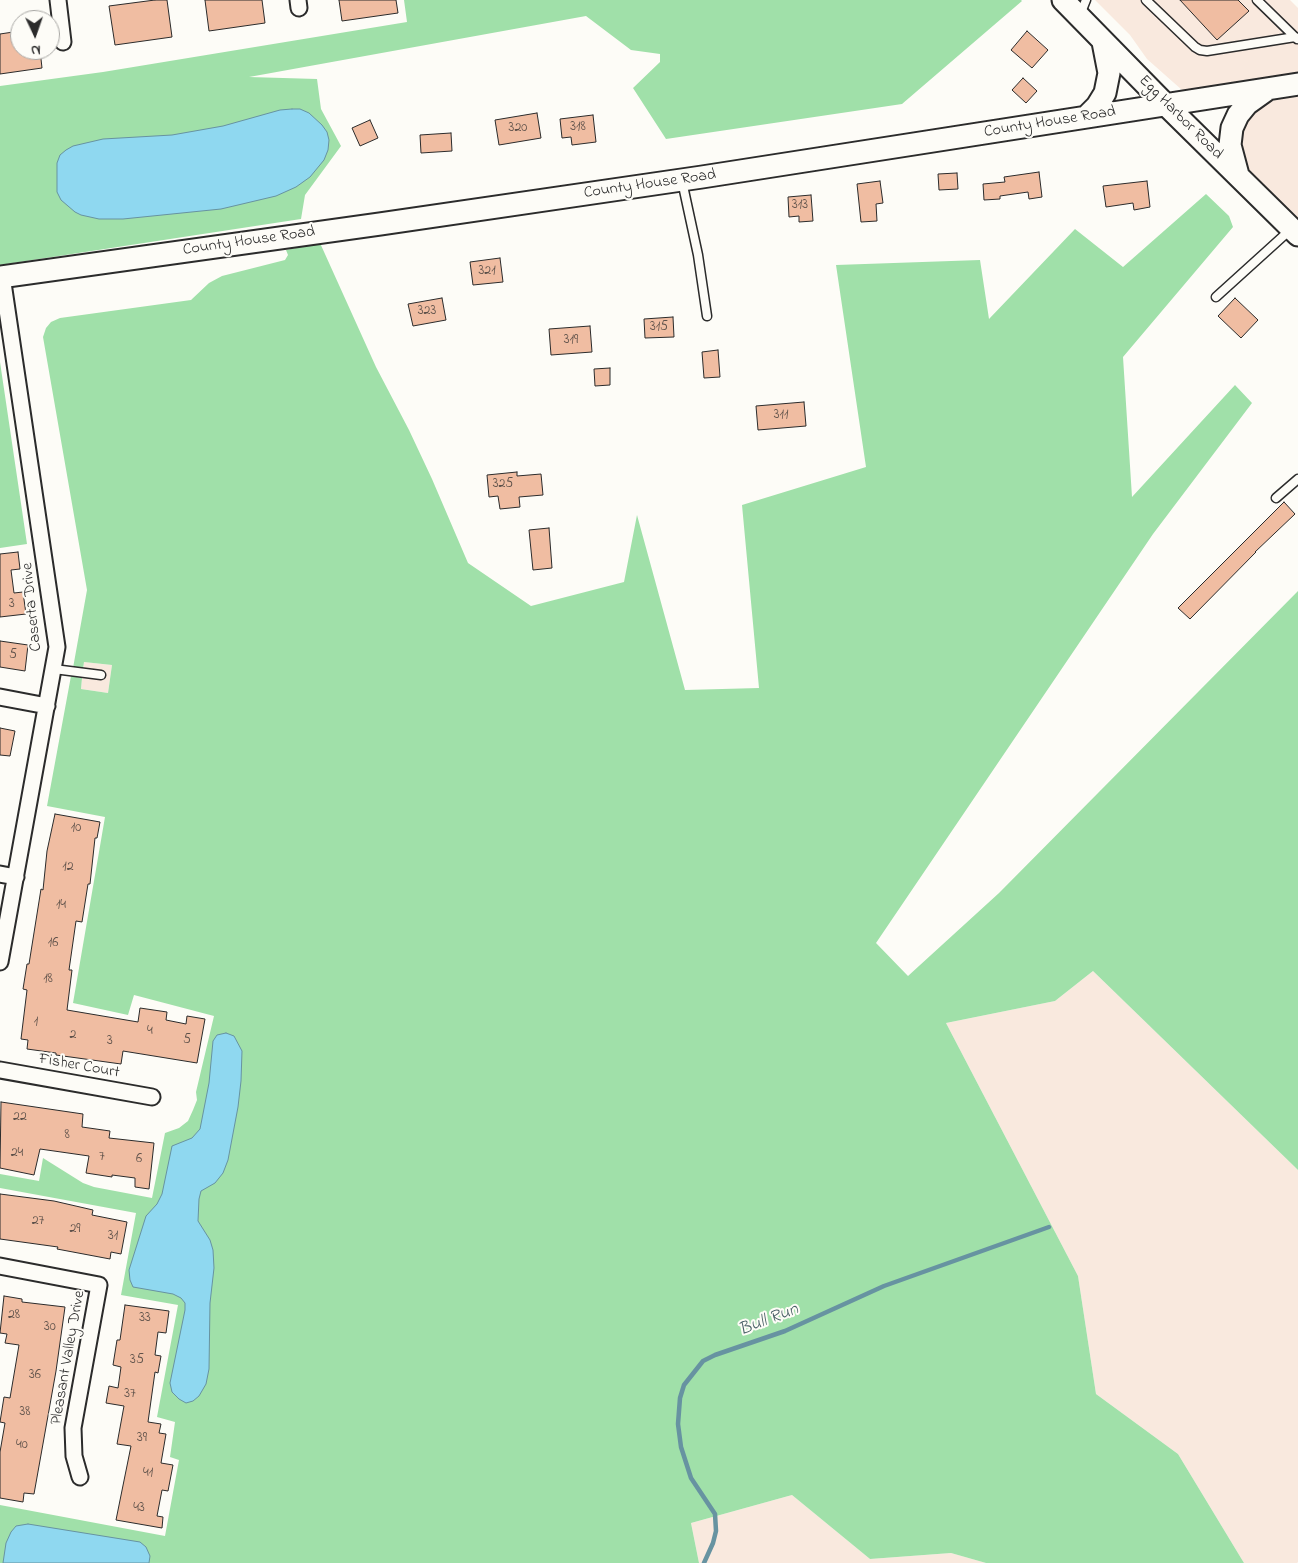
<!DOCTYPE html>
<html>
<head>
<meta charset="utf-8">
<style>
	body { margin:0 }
	#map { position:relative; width:1298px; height:1563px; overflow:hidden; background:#fdfcf7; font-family:"Indie Flower",sans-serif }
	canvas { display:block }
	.north { position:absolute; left:10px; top:10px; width:50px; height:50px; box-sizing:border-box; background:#fdfcf7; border:1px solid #a9a8a5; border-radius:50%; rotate:177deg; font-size:14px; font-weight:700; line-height:20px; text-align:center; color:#2b2b2b }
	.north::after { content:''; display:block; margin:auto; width:18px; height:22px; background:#2b2b2b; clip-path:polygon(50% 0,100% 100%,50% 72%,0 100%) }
</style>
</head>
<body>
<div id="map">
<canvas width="1298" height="1563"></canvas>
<div class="north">N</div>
</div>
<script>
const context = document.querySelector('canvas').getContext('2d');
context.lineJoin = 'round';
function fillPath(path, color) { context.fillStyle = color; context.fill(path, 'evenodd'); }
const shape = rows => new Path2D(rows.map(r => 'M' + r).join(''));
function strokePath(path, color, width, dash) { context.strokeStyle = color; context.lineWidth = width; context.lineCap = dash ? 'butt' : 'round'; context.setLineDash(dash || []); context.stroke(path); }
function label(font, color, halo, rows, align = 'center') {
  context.font = font + ' "Indie Flower",sans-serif'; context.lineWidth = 4; context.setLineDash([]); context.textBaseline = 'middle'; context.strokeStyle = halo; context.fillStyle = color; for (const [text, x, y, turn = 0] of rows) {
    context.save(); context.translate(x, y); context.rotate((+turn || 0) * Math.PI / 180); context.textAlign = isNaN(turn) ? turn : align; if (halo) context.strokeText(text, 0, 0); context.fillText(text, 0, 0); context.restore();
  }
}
const built = shape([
	[1095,0,1290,0,1298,8,1298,75,1190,92,1182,90,1147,59,1130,35],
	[1298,84,1298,235,1239,177,1238,115],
	[84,662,112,665,108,693,81,689],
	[1093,971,1298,1170,1298,1562,1297,1563,1244,1563,1178,1454,1096,1394,1078,1276,946,1023,1055,1001],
	[792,1495,870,1559,951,1553,986,1563,699,1563,691,1523]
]);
const green = shape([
	[404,0,1021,0,1022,1,902,104,666,139,633,88,660,62,660,54,631,50,586,16,249,77,317,79,321,109,341,146,305,195,301,219,0,265,0,86,103,72,407,22],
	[1206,194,1229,216,1233,227,1123,357,1132,497,1235,385,1252,403,1153,534,876,943,908,976,999,893,1298,591,1298,1170,1093,971,1055,1001,946,1023,1078,1276,1096,1394,1178,1454,1244,1563,986,1563,951,1553,870,1559,792,1495,691,1523,699,1563,0,1563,0,1505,165,1536,179,1460,170,1457,175,1422,157,1417,178,1305,121,1295,136,1213,0,1188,0,1174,39,1181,43,1158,83,1183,94,1187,152,1198,165,1133,179,1128,188,1121,193,1110,197,1100,196,1092,214,1016,134,995,128,1015,73,1003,105,817,47,806,71,676,82,678,81,689,108,693,112,665,84,662,83,669,73,668,87,590,43,337,46,328,51,322,60,318,191,300,209,283,222,276,285,260,288,255,286,250,320,243,376,367,409,430,432,479,468,563,531,606,624,582,637,515,685,690,759,688,742,505,866,467,836,265,980,260,989,319,1075,229,1123,267],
	[0,362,27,544,0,548]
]);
const water = shape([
	[292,109,300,109,309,113,322,125,327,132,329,140,328,150,324,160,310,177,296,187,276,196,221,209,123,219,99,219,81,215,75,212,61,200,57,192,57,163,60,155,66,150,73,146,103,139,172,135,223,126,280,110,292,109],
	[226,1033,234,1036,242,1051,241,1081,238,1107,228,1160,223,1173,215,1183,201,1191,199,1199,198,1221,210,1240,213,1250,214,1268,210,1303,209,1369,206,1384,199,1396,193,1401,186,1403,179,1399,172,1392,170,1383,185,1310,185,1303,181,1298,173,1294,133,1287,130,1280,129,1270,146,1216,157,1204,162,1194,172,1146,192,1138,200,1129,209,1083,213,1041,217,1035,226,1033],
	[28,1524,140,1542,146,1547,150,1556,149,1563,3,1563,6,1543,11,1532,16,1526,28,1524]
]);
const stream = shape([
	[704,1563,713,1543,716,1531,715,1514,691,1478,681,1447,678,1424,680,1398,684,1385,703,1361,715,1355,785,1331,884,1286,1049,1227]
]);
const building = shape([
	[155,0,167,0,172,37,115,45,109,6,155,0],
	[205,0,262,0,265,23,209,31,205,0],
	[339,0,396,0,398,13,342,21,339,0],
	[1180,0,1238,0,1249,11,1217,40,1180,0],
	[20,31,20,50,40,50,42,68,0,74,0,34,20,31],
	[1027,31,1048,50,1032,68,1011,50,1027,31],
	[1023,78,1037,91,1026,103,1012,90,1023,78],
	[537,113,541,138,499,145,495,120,537,113],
	[593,115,596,142,572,145,571,137,562,138,560,119,593,115],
	[370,120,378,138,360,146,352,128,370,120],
	[451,133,452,151,421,153,420,135,451,133],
	[1039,172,1042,197,1029,199,1028,192,1000,196,1000,199,984,200,983,184,1005,182,1004,177,1039,172],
	[957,173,958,189,939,190,938,174,957,173],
	[880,181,883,203,876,204,877,221,861,222,857,184,880,181],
	[1147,181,1150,207,1134,210,1133,203,1106,207,1103,186,1147,181],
	[811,195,813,221,799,222,799,216,789,217,788,197,811,195],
	[500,258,503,282,473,285,470,262,500,258],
	[442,298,446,320,413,326,408,304,442,298],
	[1235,298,1258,320,1241,338,1218,316,1235,298],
	[673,317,674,337,645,338,644,319,673,317],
	[590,326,592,352,551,355,549,329,590,326],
	[718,350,720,377,704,378,702,352,718,350],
	[610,368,610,385,595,386,594,369,610,368],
	[804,402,806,426,758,430,756,406,804,402],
	[517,472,517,476,541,474,543,495,519,497,520,507,500,509,498,496,489,497,487,475,517,472],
	[1284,502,1295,514,1255,552,1256,552,1190,619,1178,608,1284,502],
	[549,528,552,568,533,570,529,530,549,528],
	[18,552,20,569,11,570,14,593,23,592,26,614,0,617,0,554,18,552],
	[0,641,28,645,25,671,0,667,0,641],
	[0,728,15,731,10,756,0,755,0,728],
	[55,814,100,822,97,838,95,838,90,884,88,884,82,922,76,921,69,970,72,970,67,1010,138,1022,140,1008,167,1012,166,1020,186,1024,187,1016,205,1019,197,1063,123,1051,121,1064,56,1055,56,1053,27,1049,28,1040,21,1039,27,990,23,989,27,964,29,964,41,889,43,890,47,851,55,814],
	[1,1102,83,1114,82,1127,110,1131,109,1138,154,1143,149,1189,135,1187,135,1178,112,1175,112,1177,86,1173,89,1156,40,1149,34,1175,0,1168,1,1102],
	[0,1194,54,1201,93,1210,92,1215,127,1222,121,1254,111,1252,110,1259,57,1249,58,1247,0,1239,0,1194],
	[4,1296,22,1299,22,1302,65,1307,56,1371,34,1494,24,1493,23,1502,0,1498,0,1452,5,1423,0,1422,4,1397,10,1398,19,1345,5,1343,7,1334,0,1333,4,1296],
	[125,1305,169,1311,166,1333,158,1332,155,1355,161,1356,158,1373,155,1372,148,1422,161,1424,159,1433,166,1434,161,1463,173,1465,168,1491,162,1490,157,1516,163,1517,162,1528,116,1520,131,1446,117,1444,124,1406,106,1403,109,1386,118,1388,121,1367,113,1365,117,1340,120,1340,125,1305]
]);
const lane = shape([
	[1146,0,1195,47,1200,50,1207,51,1295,37],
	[1257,0,1297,39],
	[1080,15,1086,0],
	[682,181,698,255,707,316],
	[1216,297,1290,230],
	[1276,498,1298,479],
	[54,669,101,675]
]);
const street = shape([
	[58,0,63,42],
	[298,0,299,8],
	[0,697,47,706],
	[0,874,16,877],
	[0,962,57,647,2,276],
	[0,1070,152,1097],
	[0,1266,99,1285,73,1428,74,1456,80,1477]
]);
const secondary = shape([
	[1063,0,1165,104,1298,235],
	[1086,117,1097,106,1105,93,1109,73,1103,42],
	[1238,175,1230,145,1232,128,1238,115,1247,104,1268,89],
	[0,277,380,224,702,177,1298,84]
]);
const numberNames = [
	["318",578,128],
	["320",518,129],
	["313",800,206],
	["321",487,272],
	["323",427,312],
	["315",659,328],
	["319",571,341],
	["311",781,416],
	["325",503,485],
	["3",12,605],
	["5",13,656],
	["10",76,829],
	["12",68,868],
	["14",61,906],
	["16",53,944],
	["18",48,980],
	["1",36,1023],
	["4",150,1032],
	["2",73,1036],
	["5",187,1041],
	["3",110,1042],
	["22",20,1118],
	["8",67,1136],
	["24",17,1154],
	["7",102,1158],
	["6",139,1160],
	["27",38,1222],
	["29",75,1230],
	["31",113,1237],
	["28",14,1316],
	["33",145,1319],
	["30",50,1328],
	["35",137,1361],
	["36",35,1376],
	["37",130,1395],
	["38",25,1413],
	["39",142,1439],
	["40",22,1446],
	["41",148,1474],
	["43",139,1509]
];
const streetNames = [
	["Egg Harbor Road",1180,118,45],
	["County House Road",1050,123,-9],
	["County House Road",650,185,-8],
	["County House Road",249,242,-8],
	["Caserta Drive",33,607,-96],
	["Fisher Court",79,1067,10],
	["Pleasant Valley Drive",69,1358,-80]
];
const waterNames = [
	["Bull Run",769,1321,-21]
];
fillPath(built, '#f9e9de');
fillPath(green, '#a0e0a9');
fillPath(water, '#8fd8f0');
strokePath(water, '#6793a1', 1);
strokePath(stream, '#6793a1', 4.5);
fillPath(building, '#f0bda2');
strokePath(building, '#2b2b2b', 1);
strokePath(lane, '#2b2b2b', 11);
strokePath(street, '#2b2b2b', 19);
strokePath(secondary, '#2b2b2b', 25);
strokePath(lane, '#fdfcf7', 8);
strokePath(street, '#fdfcf7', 15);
strokePath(secondary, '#fdfcf7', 21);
label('14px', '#5c5049', null, numberNames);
label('16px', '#2b2b2b', '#fdfcf7', streetNames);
label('italic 18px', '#495f66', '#fdfcf7', waterNames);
</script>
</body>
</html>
